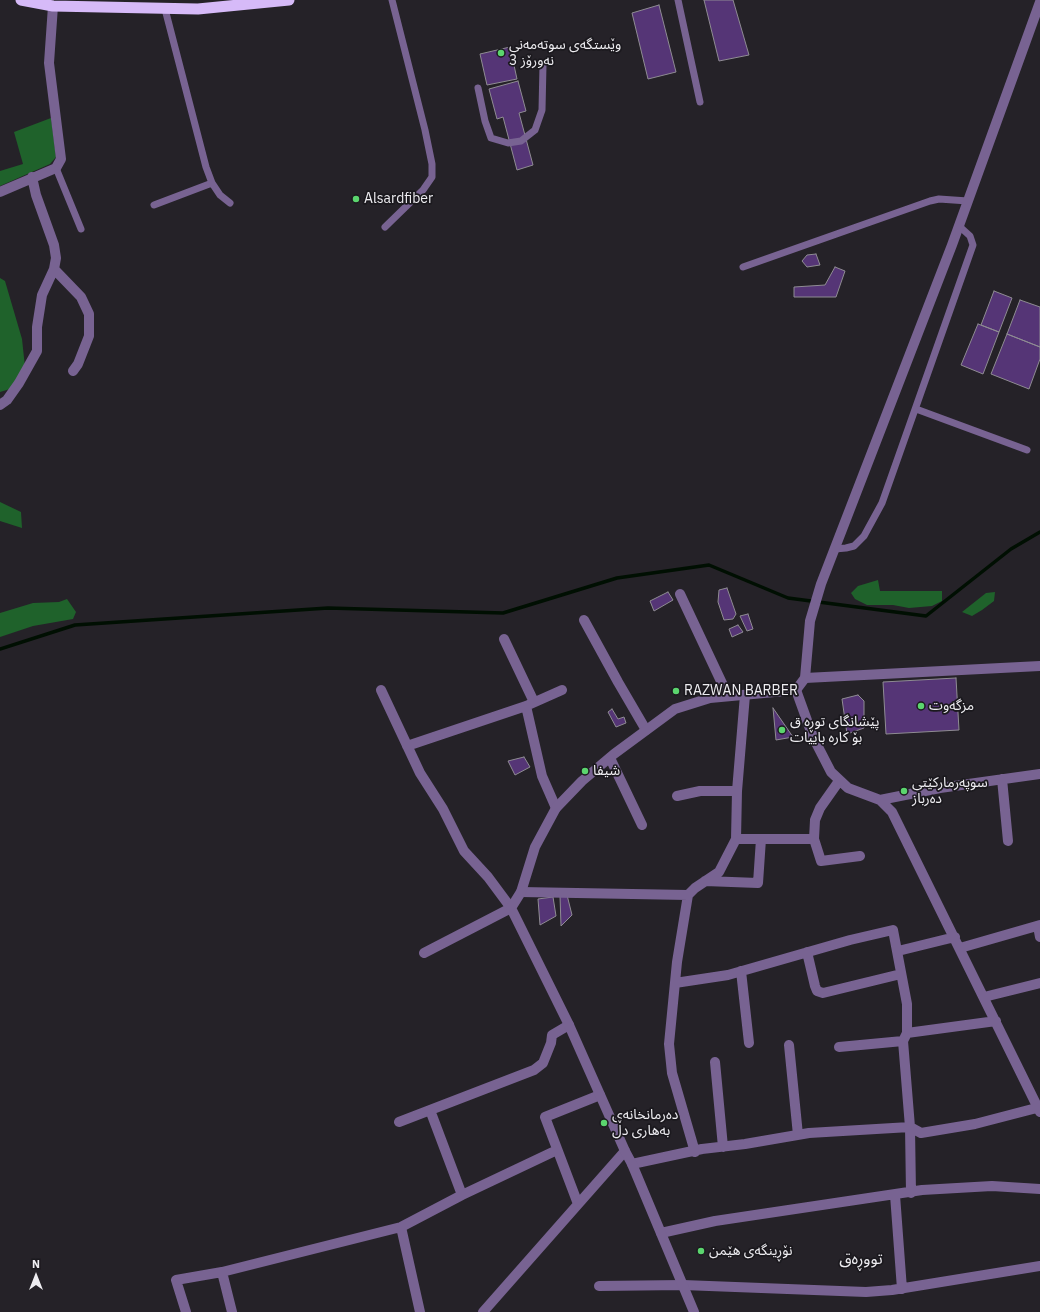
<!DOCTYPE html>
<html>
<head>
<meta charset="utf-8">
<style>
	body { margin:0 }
	#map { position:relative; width:1040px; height:1312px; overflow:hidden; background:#252228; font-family:"IBM Plex Sans",sans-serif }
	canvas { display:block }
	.north { position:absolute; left:16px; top:1256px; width:40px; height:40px; -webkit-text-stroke:3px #1b191e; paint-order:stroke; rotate:0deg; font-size:11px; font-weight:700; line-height:16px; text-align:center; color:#eeedf1 }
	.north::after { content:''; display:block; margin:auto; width:14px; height:18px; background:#eeedf1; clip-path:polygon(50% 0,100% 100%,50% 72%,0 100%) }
</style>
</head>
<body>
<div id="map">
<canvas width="1040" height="1312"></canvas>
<div class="north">N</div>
</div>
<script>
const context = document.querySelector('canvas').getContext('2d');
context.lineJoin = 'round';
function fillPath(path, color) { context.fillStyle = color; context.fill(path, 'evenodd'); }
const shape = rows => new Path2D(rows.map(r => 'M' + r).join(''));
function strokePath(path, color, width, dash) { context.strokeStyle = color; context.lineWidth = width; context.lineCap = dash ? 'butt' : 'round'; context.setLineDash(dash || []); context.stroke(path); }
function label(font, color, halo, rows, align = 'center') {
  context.font = font + ' "IBM Plex Sans","Noto Sans Arabic",sans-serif'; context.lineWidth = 3.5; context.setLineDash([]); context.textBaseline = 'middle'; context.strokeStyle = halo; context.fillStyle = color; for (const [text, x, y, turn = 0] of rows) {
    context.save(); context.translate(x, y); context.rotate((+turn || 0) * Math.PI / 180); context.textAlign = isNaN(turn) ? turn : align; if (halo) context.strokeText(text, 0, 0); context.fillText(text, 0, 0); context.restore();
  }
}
const forest = shape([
	[51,118,56,157,50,164,0,186,0,171,23,164,14,132],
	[0,278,5,281,22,339,25,367,23,385,0,392],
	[0,502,21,512,22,528,0,521],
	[878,580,880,591,942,591,942,601,932,606,909,608,893,605,867,605,855,599,851,593,858,586],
	[995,592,994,601,982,610,972,616,962,612,986,593],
	[67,599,76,612,73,619,33,626,0,637,0,613,33,603,59,602]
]);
const stream = shape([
	[0,649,75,625,328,608,503,613,617,578,709,565,788,598,926,616,1011,549,1040,532]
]);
const building = shape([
	[704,0,733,0,749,55,719,61,704,0],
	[659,5,676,72,648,79,632,13,659,5],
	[510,47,517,79,487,85,480,54,510,47],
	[518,81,526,111,519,113,533,165,517,170,503,117,497,119,489,89,518,81],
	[816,254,820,265,807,267,802,261,807,255,816,254],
	[835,267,845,271,836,297,794,297,794,287,825,285,835,267],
	[994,291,1012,298,999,332,981,325,994,291],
	[1020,300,1040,307,1040,347,1007,334,1020,300],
	[978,324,999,332,983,374,961,365,978,324],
	[1007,334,1040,347,1040,359,1029,389,991,374,1007,334],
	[727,588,736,614,733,619,724,620,718,602,719,590,727,588],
	[668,592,673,600,654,611,650,601,668,592],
	[748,614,753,629,747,631,740,616,748,614],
	[738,625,743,632,732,637,729,629,738,625],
	[956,678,959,730,886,734,883,682,956,678],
	[858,695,864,701,864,728,847,734,842,699,858,695],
	[773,708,793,737,776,740,773,708],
	[612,709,618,719,624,717,626,723,616,727,608,712,612,709],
	[524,757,530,767,515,775,508,761,524,757],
	[567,895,572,915,561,926,560,896,567,895],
	[553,897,556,916,540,925,538,899,553,897]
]);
const service = shape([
	[678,0,700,102],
	[165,9,206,167,212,183,220,195,230,203],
	[478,88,485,121,491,138,508,143,521,141,535,130,542,110,543,65],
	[56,168,81,229],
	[154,205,212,183],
	[385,227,423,190,432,177,432,164,425,130,392,0],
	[743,267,930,201,939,199,968,201],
	[916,409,1027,450],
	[835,549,846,548,854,546,864,536,882,503,973,245,970,236,959,226]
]);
const minor = shape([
	[0,192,56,168,61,159,49,63,53,6],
	[54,269,81,297,89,314,89,336,78,364,73,371],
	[0,405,7,400,19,383,37,351,37,327,42,295,54,269,56,258,54,245,36,195,32,177],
	[680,594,728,696],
	[584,620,618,682,646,730],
	[504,639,534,702],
	[805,678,1040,666],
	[381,690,420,773,443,809,464,851,488,877,511,908,424,953],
	[796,690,813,737,831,772,848,788,880,800,892,812,1040,1112],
	[526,706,542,776,556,808],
	[407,746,526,706,562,690],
	[610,758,642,825],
	[1002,779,1008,841],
	[839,781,820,808,815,820,814,839,821,861,860,856],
	[677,796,700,791,737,791],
	[880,800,940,788,1040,774],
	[736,839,814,839],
	[705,881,758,883,761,839],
	[521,892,688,895],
	[1038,926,1040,937],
	[960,948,1040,925],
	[898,951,955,937],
	[807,952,815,986,817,991,823,993,901,974],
	[741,971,749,1043],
	[675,983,728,975,850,940,893,930,907,1004,907,1033,903,1041,910,1127,911,1193],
	[984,997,1040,983],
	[907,1033,996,1021],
	[789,1045,798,1135],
	[839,1047,903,1041],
	[715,1062,723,1147],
	[430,1110,462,1195],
	[399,1122,534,1070,543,1063,551,1043,552,1035,569,1025],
	[695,1152,672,1073,669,1044,677,962,688,895,695,888,719,872,736,839,737,791,745,695],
	[632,1164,702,1149,745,1144,809,1133,910,1127,921,1133,975,1124,1040,1107],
	[895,1195,902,1289],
	[578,1204,545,1117,600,1095],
	[401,1227,420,1312],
	[661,1233,715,1221,922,1190,992,1186,1040,1189],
	[222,1272,232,1312],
	[599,1286,683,1285,866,1292,892,1290,1040,1266],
	[186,1312,176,1280,222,1272,401,1227,462,1195,557,1150],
	[483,1312,625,1151]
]);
const tertiary = shape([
	[694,1312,632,1164,625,1151,569,1025,511,908,521,892,535,847,556,808,582,781,614,754,675,709,710,698,796,690,805,678,810,621,821,584,952,245,1040,2]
]);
const trunk = shape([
	[21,0,53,6,198,9,289,0]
]);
const markers = [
	[501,53,4,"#5bd56e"],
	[356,199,4,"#5bd56e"],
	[676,691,4,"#5bd56e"],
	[921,706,4,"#5bd56e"],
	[782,730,4,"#5bd56e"],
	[585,771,4,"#5bd56e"],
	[904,791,4,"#5bd56e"],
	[604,1123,4,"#5bd56e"],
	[701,1251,4,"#5bd56e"]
];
const poiNames = [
	["وێستگەی سوتەمەنی",509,45],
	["نەورۆز 3",509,61],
	["Alsardfiber",364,199],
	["RAZWAN BARBER",684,691],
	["مزگه‌وت",929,706],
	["پێشانگای توڕه ق",790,722],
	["بۆ کاره باییات",790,738],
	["شیفا",593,771],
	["سوپەرمارکێتی",912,783],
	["دەرباز",912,799],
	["دەرمانخانەی",612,1115],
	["بەهاری دڵ",612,1131],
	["نۆڕینگەی هێمن",709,1251]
];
const quarterNames = [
	["تووڕەق",861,1259]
];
fillPath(forest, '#1f622b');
strokePath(stream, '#000f02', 3.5);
fillPath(building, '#553576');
strokePath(building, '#8f8c93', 1);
strokePath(service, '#786392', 7);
strokePath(minor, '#786392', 10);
strokePath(tertiary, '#786392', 10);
strokePath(trunk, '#d6baf8', 11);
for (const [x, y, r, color] of markers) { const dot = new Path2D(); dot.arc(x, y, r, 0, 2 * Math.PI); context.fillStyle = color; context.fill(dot); strokePath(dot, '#1b191e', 1.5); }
label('14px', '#eeedf1', '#1b191e', poiNames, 'left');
label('16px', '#eeedf1', '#1b191e', quarterNames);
</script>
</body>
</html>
